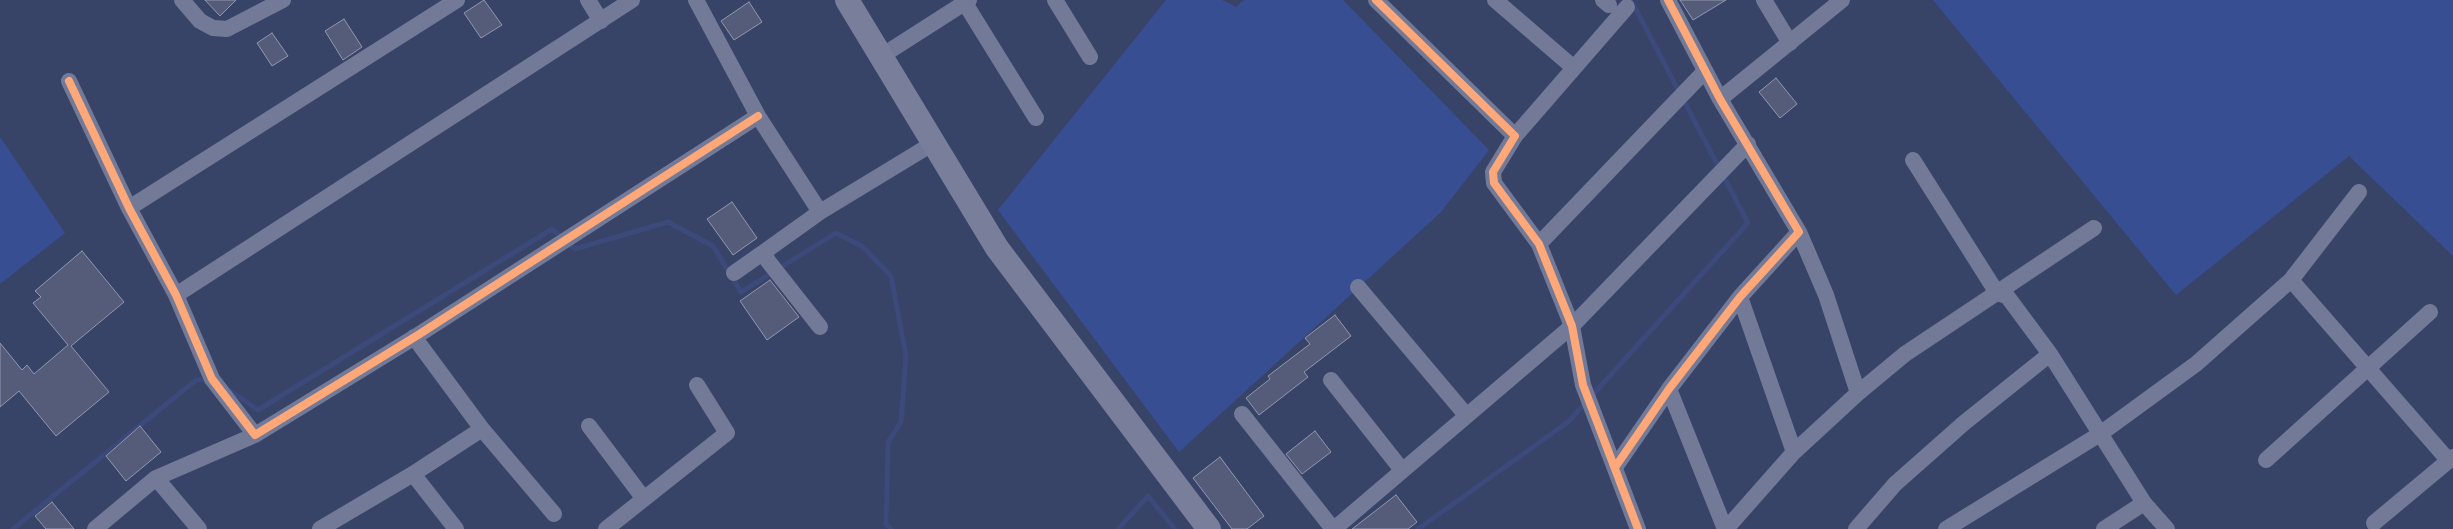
<!DOCTYPE html>
<html>
<head>
<meta charset="utf-8">
<style>
	body { margin:0 }
	canvas { display:block; background:#384368 }
</style>
</head>
<body>
<canvas width="2453" height="529"></canvas>
<script>
const context = document.querySelector('canvas').getContext('2d');
context.lineJoin = 'round';
function fillPath(path, color) { context.fillStyle = color; context.fill(path, 'evenodd'); }
const shape = rows => new Path2D(rows.map(r => 'M' + r).join(''));
function strokePath(path, color, width, dash) { context.strokeStyle = color; context.lineWidth = width; context.lineCap = dash ? 'butt' : 'round'; context.setLineDash(dash || []); context.stroke(path); }
const green = shape([
	[1166,0,1222,0,1236,7,1244,0,1343,0,1489,150,1441,212,1179,452,998,210],
	[1933,0,2453,0,2453,256,2349,156,2176,295],
	[0,137,65,233,0,284]
]);
const stream = shape([
	[227,389,258,410,552,229,575,249,668,222,713,246,741,292,836,233,862,246,891,276,906,356,901,422,888,442,886,524,891,529],
	[13,529,196,380,209,379],
	[1118,529,1148,496,1175,529],
	[1418,529,1568,422,1748,223,1631,0]
]);
const building = shape([
	[205,0,236,0,220,16,205,0],
	[484,0,502,25,481,38,464,13,484,0],
	[1680,0,1726,0,1693,20,1680,0],
	[749,2,762,22,734,40,721,21,749,2],
	[344,19,362,47,343,60,325,31,344,19],
	[272,33,288,56,272,66,257,43,272,33],
	[1776,78,1797,104,1780,118,1759,92,1776,78],
	[732,202,757,238,733,255,707,219,732,202],
	[82,251,124,302,71,346,109,392,56,436,19,391,0,407,0,343,22,370,27,365,34,374,68,345,33,303,41,297,35,291,82,251],
	[770,280,799,317,767,340,740,301,770,280],
	[1335,315,1351,336,1304,372,1308,377,1259,415,1246,398,1270,379,1268,376,1310,344,1305,338,1335,315],
	[140,426,161,452,126,481,106,456,140,426],
	[1315,431,1331,452,1302,474,1286,454,1315,431],
	[1220,457,1264,516,1247,529,1232,529,1193,478,1220,457],
	[1396,495,1417,522,1408,529,1352,529,1396,495],
	[52,502,74,529,46,529,35,516,52,502]
]);
const street = shape([
	[182,0,200,21,213,28,227,29,283,0],
	[588,0,601,21],
	[696,0,758,116,820,212,932,144],
	[963,0,1036,118],
	[1055,0,1090,57],
	[1376,0,1515,136,1493,172,1494,183,1539,244,1572,326,1583,385,1638,529],
	[1495,0,1574,68],
	[1603,0,1609,5],
	[1764,0,1790,43],
	[880,57,969,0],
	[69,81,129,208,176,295,212,379,255,435,418,335,758,116],
	[1720,99,1842,0],
	[1515,136,1627,7],
	[1913,160,1997,293,2007,296,2050,354,2144,503,2167,529],
	[129,208,457,0],
	[1539,244,1705,71],
	[734,273,764,252],
	[2291,280,2449,461],
	[1358,287,1466,415],
	[176,295,632,0],
	[1740,297,1794,452],
	[820,327,768,261,764,252,820,212],
	[414,337,482,429,554,514],
	[1331,380,1402,470],
	[1669,389,1725,529],
	[1858,393,1905,354,2094,228],
	[1242,414,1333,529],
	[589,426,644,499],
	[2266,460,2430,312],
	[1616,466,1669,389,1740,297,1799,232,1720,99,1668,0],
	[413,474,456,529],
	[156,478,199,529],
	[2374,523,2453,457],
	[95,529,156,478,255,435],
	[320,529,413,474,482,429],
	[606,529,727,433,697,385],
	[1334,529,1572,326,1748,144],
	[1726,529,1794,452,1858,393,1826,295,1799,232],
	[1856,529,1895,484,1964,423,2050,354],
	[1946,529,2100,434,2196,364,2291,280,2359,192],
	[2104,529,2144,503]
]);
const secondary = shape([
	[847,0,997,248,1209,529]
]);
const cycleway = shape([
	[1376,0,1515,136,1493,172,1494,183,1539,244,1572,326,1583,385,1638,529],
	[69,81,129,208,176,295,212,379,255,435,418,335,758,116],
	[1616,466,1669,389,1740,297,1799,232,1720,99,1668,0]
]);
fillPath(green, '#384e93');
strokePath(stream, '#3b497b', 5);
fillPath(building, '#545c7a');
strokePath(building, '#9197ae', 1);
strokePath(street, '#737a97', 16);
strokePath(secondary, '#797f9b', 24);
strokePath(cycleway, '#fea87a', 8);
</script>
</body>
</html>
